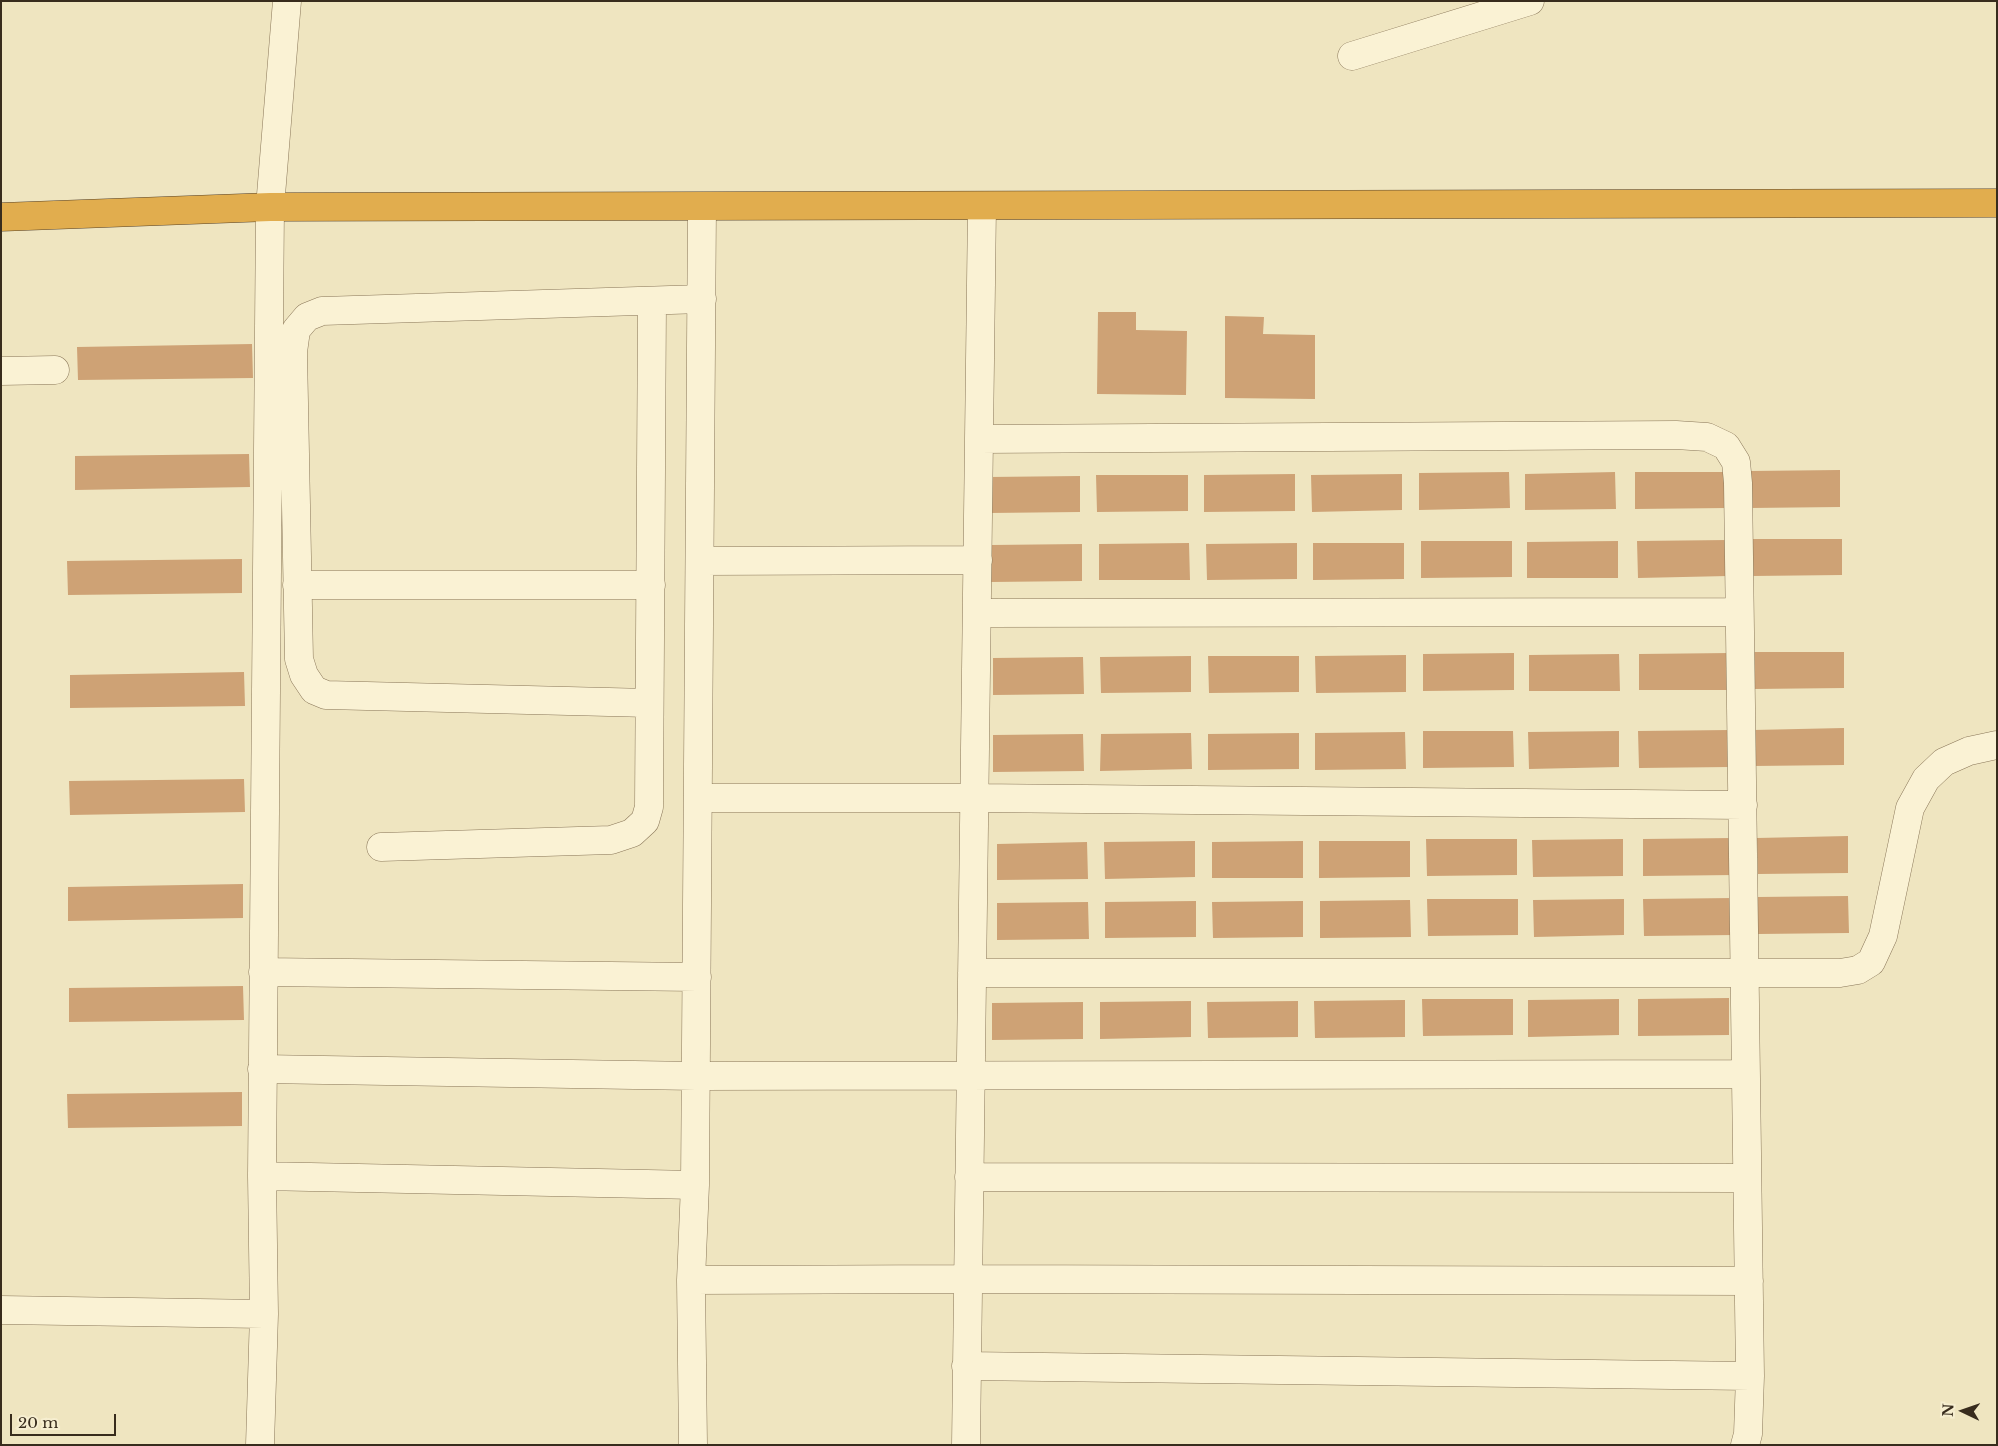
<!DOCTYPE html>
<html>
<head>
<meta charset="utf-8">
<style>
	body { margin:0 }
	#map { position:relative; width:1998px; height:1446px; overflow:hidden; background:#efe5c0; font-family:"Libre Baskerville",serif }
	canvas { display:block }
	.frame { position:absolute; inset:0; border:2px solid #382c1d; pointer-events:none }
	.north { position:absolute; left:1938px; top:1386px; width:50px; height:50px; -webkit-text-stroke:4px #f6eed0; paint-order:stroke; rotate:273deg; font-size:14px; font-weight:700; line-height:20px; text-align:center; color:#382c1d }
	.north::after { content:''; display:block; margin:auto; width:18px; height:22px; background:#382c1d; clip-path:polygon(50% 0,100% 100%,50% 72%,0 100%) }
	.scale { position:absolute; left:10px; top:1414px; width:106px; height:22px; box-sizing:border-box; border:2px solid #382c1d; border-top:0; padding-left:6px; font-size:15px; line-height:18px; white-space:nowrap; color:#382c1d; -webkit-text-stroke:4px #f6eed0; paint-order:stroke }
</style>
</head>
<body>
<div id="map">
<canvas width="1998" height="1446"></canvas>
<div class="frame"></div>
<div class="north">N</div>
<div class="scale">20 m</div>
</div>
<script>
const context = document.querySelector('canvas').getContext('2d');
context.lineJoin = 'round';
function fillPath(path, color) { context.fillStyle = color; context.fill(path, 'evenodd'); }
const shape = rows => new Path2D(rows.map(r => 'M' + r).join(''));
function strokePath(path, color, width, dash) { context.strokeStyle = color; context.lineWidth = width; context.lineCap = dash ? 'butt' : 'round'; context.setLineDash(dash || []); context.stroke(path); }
const building = shape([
	[1098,312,1136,312,1136,330,1187,331,1186,395,1097,394],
	[1225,316,1264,317,1263,334,1315,335,1315,399,1225,398],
	[252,344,253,378,78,380,77,347],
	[249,454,250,487,75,490,75,456],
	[1840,470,1840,507,1750,508,1750,471],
	[1509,472,1510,508,1419,510,1419,473],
	[1615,472,1616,509,1525,510,1525,474],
	[1635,472,1725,472,1726,508,1635,509],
	[1295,474,1295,511,1204,512,1204,475],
	[1402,474,1402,510,1312,512,1311,475],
	[1096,475,1188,475,1188,511,1097,512],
	[1080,476,1080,512,989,513,989,477],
	[1751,539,1842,539,1842,575,1752,576],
	[1728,540,1728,576,1638,578,1637,541],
	[1421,541,1512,541,1512,577,1421,578],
	[1618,541,1618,578,1527,578,1527,542],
	[1189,543,1190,580,1099,580,1099,544],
	[1297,543,1297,579,1207,580,1206,544],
	[1313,543,1404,543,1404,579,1313,580],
	[1082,544,1082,581,991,582,991,545],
	[242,559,242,593,68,595,67,561],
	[1753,652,1844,652,1844,688,1754,689],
	[1514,653,1514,690,1423,691,1423,654],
	[1730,653,1730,690,1639,690,1639,654],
	[1619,654,1620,691,1529,691,1529,655],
	[1406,655,1406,692,1316,693,1315,656],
	[1191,656,1191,692,1101,693,1100,657],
	[1208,656,1299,656,1299,692,1209,693],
	[1083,657,1084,694,993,695,993,658],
	[244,672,245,706,70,708,70,675],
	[1844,728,1844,765,1753,766,1753,730],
	[1730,730,1729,767,1639,768,1638,731],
	[1423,731,1513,731,1514,767,1423,768],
	[1619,731,1619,767,1529,769,1528,732],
	[1405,732,1406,769,1315,770,1315,733],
	[1191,733,1192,769,1100,771,1101,734],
	[1299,733,1299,769,1208,770,1208,734],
	[1083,734,1084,771,993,772,993,735],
	[244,779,245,812,70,815,69,781],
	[1848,836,1848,873,1758,874,1757,838],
	[1733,838,1734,875,1643,876,1643,839],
	[1426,839,1517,839,1517,875,1427,876],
	[1623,839,1623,876,1533,877,1532,840],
	[1195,841,1195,877,1105,879,1104,842],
	[1303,841,1303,878,1212,878,1212,842],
	[1319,841,1410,841,1410,877,1319,878],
	[1087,842,1088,879,997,880,997,844],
	[243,884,243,918,68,921,68,887],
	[1848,896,1849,933,1758,934,1758,897],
	[1734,898,1734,935,1644,936,1643,899],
	[1427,899,1518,899,1518,935,1428,936],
	[1624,899,1624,935,1534,937,1533,900],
	[1410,900,1411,937,1320,938,1320,901],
	[1196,901,1196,937,1105,938,1105,902],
	[1303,901,1303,937,1213,938,1212,902],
	[1088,902,1089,939,997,940,997,903],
	[243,986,244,1020,69,1022,69,988],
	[1729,998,1729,1035,1638,1036,1638,999],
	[1422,999,1513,999,1513,1035,1423,1036],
	[1619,999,1619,1035,1528,1037,1528,1000],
	[1405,1000,1405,1037,1315,1038,1314,1001],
	[1191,1001,1191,1037,1100,1039,1100,1002],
	[1298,1001,1298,1037,1208,1038,1207,1002],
	[1083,1002,1083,1039,992,1040,992,1003],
	[242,1092,242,1126,68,1128,67,1094]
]);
const minor = shape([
	[1352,56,1530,1],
	[1,371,55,370],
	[979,439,1676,435,1707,437,1726,446,1736,462,1738,483,1750,1376,1748,1434,1745,1445],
	[700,561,978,560],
	[297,585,651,585],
	[977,613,1739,612],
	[649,703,326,695,314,690,304,675,299,659,293,352,296,330,307,317,322,311,702,299],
	[698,798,974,798,1743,805],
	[381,847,611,840,632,833,645,821,649,807,652,302],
	[263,972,697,977],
	[972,973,1840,973,1858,970,1871,962,1883,936,1910,808,1926,779,1944,762,1969,751,1997,745],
	[262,1069,696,1076,1745,1074],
	[262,1176,695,1185],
	[969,1177,1747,1178],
	[691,1280,968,1279,1749,1281],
	[1,1310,264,1314],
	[966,1366,1750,1376],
	[260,1445,264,1314,262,1176,270,207,287,1],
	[693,1445,691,1280,695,1185,702,207],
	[966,1445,982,206]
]);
const highway = shape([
	[1,217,270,207,1997,203]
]);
fillPath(building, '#cea275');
strokePath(minor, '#897658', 29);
strokePath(highway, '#56432c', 29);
strokePath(minor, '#faf2d4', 28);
strokePath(highway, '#e1ad4e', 28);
</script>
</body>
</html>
